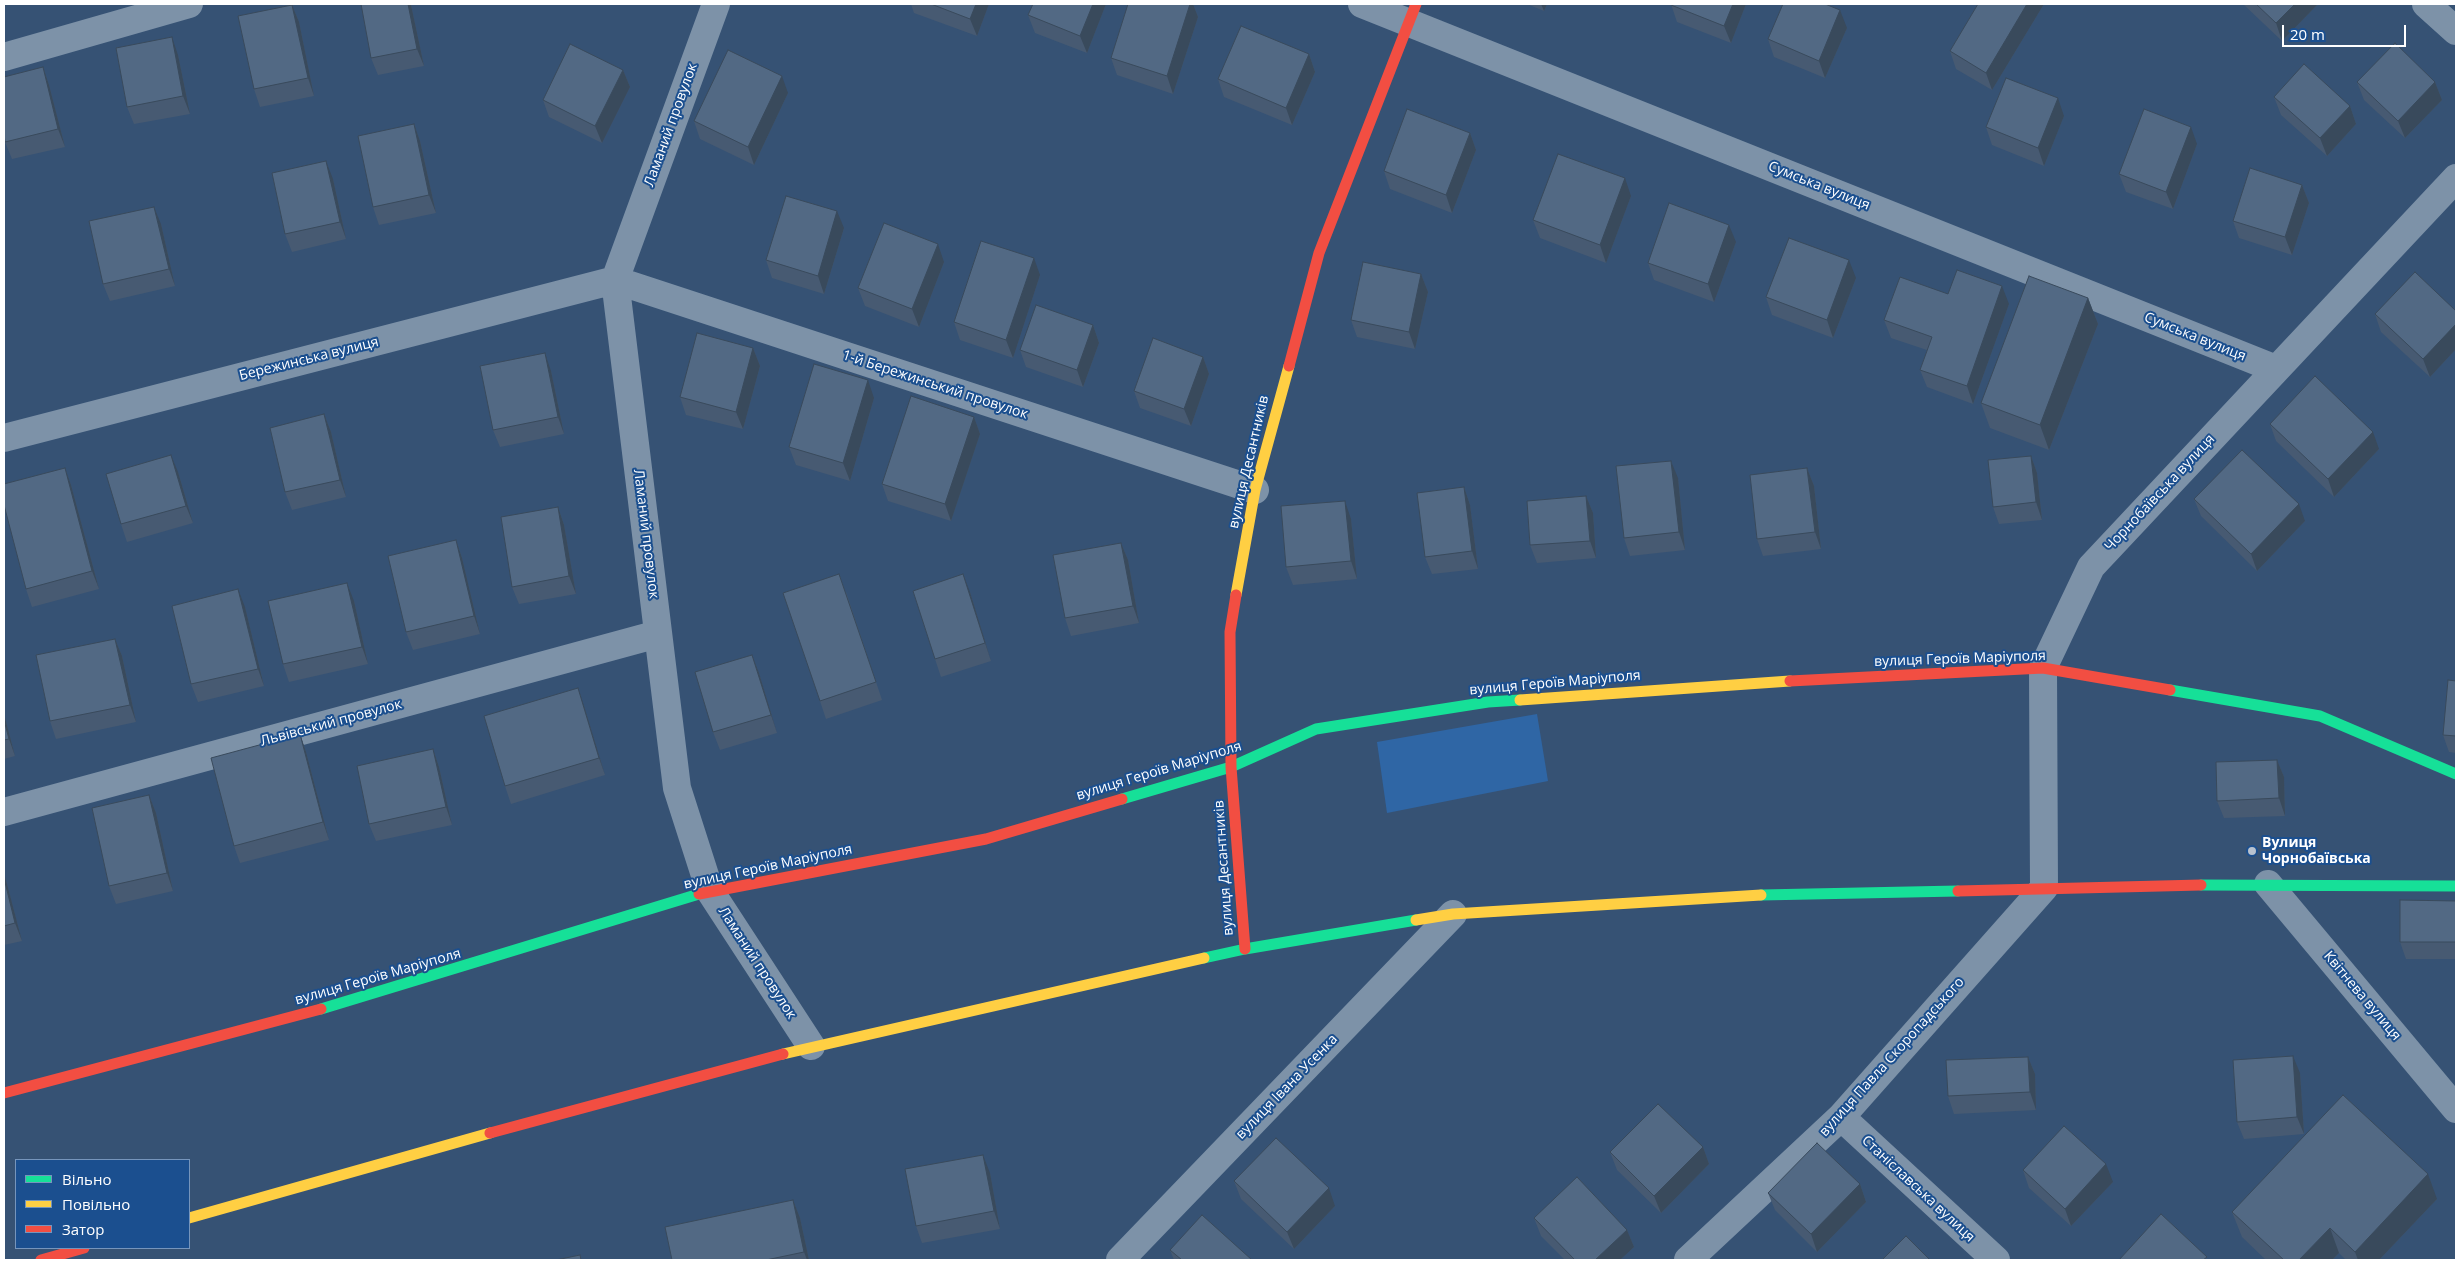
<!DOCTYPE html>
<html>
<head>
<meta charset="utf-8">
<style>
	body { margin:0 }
	#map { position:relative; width:2460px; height:1264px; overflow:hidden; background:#365274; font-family:"Open Sans",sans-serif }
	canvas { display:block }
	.frame { position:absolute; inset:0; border:5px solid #fff; pointer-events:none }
	.legend { position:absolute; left:15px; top:1159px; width:175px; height:90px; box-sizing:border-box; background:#1b4f8f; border:1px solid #7695bc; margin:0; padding:6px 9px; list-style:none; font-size:15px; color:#fff }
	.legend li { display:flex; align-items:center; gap:10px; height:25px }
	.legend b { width:25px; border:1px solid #7695bc }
	.scale { position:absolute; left:2282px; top:25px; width:124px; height:22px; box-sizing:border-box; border:2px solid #fff; border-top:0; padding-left:6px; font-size:15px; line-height:18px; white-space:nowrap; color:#fff; -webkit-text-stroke:4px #1b4f8f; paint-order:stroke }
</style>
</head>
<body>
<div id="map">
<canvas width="2460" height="1264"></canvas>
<div class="frame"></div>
<ul class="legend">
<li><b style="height:6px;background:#16e098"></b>Вільно</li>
<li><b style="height:6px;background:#ffcf43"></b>Повільно</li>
<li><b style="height:6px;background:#f24e42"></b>Затор</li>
</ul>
<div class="scale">20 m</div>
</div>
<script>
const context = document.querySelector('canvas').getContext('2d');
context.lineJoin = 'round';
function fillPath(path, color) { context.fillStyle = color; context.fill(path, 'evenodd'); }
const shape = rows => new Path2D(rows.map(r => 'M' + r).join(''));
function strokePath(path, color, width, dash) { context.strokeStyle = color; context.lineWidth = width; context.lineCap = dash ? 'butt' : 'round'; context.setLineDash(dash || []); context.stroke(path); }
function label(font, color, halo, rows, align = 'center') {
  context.font = font + ' "Open Sans",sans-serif'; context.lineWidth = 4; context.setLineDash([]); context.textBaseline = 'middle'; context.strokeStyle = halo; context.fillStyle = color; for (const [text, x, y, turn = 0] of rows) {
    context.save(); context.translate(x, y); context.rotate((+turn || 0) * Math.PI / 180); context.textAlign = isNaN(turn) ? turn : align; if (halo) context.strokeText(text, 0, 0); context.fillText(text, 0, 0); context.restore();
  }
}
const green = shape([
	[1537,714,1548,781,1387,813,1377,742]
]);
const street = shape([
	[716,4,615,280,677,788,710,891,811,1046],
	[1362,4,2276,369],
	[2426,4,2456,31],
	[4,57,189,4],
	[4,438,615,280,1255,490],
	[4,812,658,634],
	[2268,884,2456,1109],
	[1841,1117,1996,1260],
	[1120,1260,1453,914],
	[1688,1260,1841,1117,2044,888,2043,668,2091,567,2456,178]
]);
const fast = shape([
	[2170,690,2320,716,2456,774],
	[1122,799,1231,767,1316,729,1488,702,1520,700],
	[2201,885,2456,886],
	[1761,895,1958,891],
	[1204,958,1245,949,1416,920],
	[321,1009,699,894]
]);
const slow = shape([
	[1236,595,1255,490,1289,366],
	[1520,700,1790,681],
	[1416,920,1453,914,1761,895],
	[783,1054,1204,958],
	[189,1218,490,1133]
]);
const jam = shape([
	[1289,366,1319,253,1416,4],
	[1236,595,1230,632,1231,767,1245,949],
	[1790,681,2043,668,2170,690],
	[1958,891,2201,885],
	[699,894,986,839,1122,799],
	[4,1093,321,1009],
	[490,1133,783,1054],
	[41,1260,84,1248]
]);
const wall = shape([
	[911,4,989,4,977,36,914,13],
	[1033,4,1106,4,1087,53,1035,33,1028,15],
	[1128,4,1193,4,1198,17,1173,94,1117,75,1111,58],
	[1527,4,1547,4,1544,11],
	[1671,4,1746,4,1731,43,1677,22],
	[1978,4,2044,4,1992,90,1956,69,1950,51],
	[2243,4,2318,4,2282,41],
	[292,5,299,22,314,96,260,107,254,89],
	[411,5,424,66,378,75,371,58],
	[1847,28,1825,78,1774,57,1768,39],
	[1309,54,1315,72,1292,125,1224,97,1218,79],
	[178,55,190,114,134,124,127,107],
	[43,67,49,85,65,147,12,159,5,142],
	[623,70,630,87,602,143,549,117,543,100],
	[2357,82,2435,82,2442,100,2405,138,2364,100],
	[788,93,754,165,700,139,694,121],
	[2274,97,2350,106,2356,124,2327,156,2281,115],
	[2064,116,2044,166,1992,145,1986,127],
	[414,124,420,141,436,213,379,225,373,207],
	[1470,133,1476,150,1452,213,1390,189,1384,171],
	[2197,144,2173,209,2126,192,2119,174],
	[333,179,346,239,292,252,285,234],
	[2302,185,2309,203,2292,255,2239,238,2233,221],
	[1631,196,1606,263,1540,238,1533,220],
	[161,224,175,286,110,301,103,284],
	[844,228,824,294,772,278,766,260],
	[1736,242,1714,302,1654,280,1648,263],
	[944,262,919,327,865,306,858,288],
	[1421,274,1428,292,1415,349,1357,337,1351,320],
	[1040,275,1013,358,960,340,954,322],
	[1856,278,1833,338,1772,315,1766,297],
	[1948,294,2009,304,1973,404,1927,387,1920,370,1927,350,1891,338,1884,320],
	[2088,298,2098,324,2049,450,1990,428,1981,403],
	[2456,311,2456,349,2430,377,2381,332,2375,314],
	[1093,325,1099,343,1083,387,1026,367,1020,350],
	[753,348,760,366,743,429,686,415,680,397],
	[1203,357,1209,374,1191,426,1140,408,1134,391],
	[551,371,564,434,500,447,493,430],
	[874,398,850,481,796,465,789,447],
	[324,414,331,432,346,497,292,510,285,492],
	[974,417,980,434,951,521,888,501,882,484],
	[2270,424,2379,449,2334,497,2276,441],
	[2031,456,2037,473,2042,520,1999,524,1993,507],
	[65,468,71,485,99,589,32,607,26,589],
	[1807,468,1814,486,1821,549,1763,556,1757,539],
	[178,472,193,523,127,542,121,524],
	[1678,478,1685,550,1630,556,1624,538],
	[1464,487,1470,505,1478,569,1432,574,1425,557],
	[1586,496,1593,513,1596,558,1537,563,1530,545],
	[2194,499,2305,521,2257,571,2201,516],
	[558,507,564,525,576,594,519,604,512,587],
	[1351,519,1357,579,1293,585,1286,567],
	[456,540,462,558,480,634,413,650,406,632],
	[1121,543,1128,560,1139,623,1071,636,1065,618],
	[846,592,882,700,826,719,820,701],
	[970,592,991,661,941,677,935,659],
	[354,601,368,664,289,682,283,664],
	[245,607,264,686,198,702,191,684],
	[115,639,122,656,136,722,56,739,50,721],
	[752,655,759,673,777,733,720,750,713,732],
	[2456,681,2456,753,2449,752,2443,735],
	[584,706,605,775,511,804,505,786],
	[4,714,15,756,4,759],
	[300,734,306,752,329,840,240,863,234,846],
	[433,749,439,767,452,825,376,841,369,824],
	[2277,760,2284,777,2285,816,2224,818,2217,801],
	[149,795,156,813,173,891,116,904,109,886],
	[4,874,7,884,22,941,4,945],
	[2456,901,2456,959,2406,959,2400,942],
	[2028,1057,2035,1074,2036,1110,1954,1114,1948,1096],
	[2300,1073,2304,1134,2244,1139,2237,1122],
	[1703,1147,1709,1164,1661,1213,1617,1170,1610,1152],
	[2023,1170,2113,1182,2071,1226,2029,1188],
	[990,1173,1000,1229,922,1243,916,1226],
	[1234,1181,1335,1206,1294,1249,1241,1199],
	[1860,1184,1866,1202,1817,1252,1775,1210,1768,1193],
	[2437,1199,2379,1260,2346,1260,2339,1253,2332,1260,2266,1260,2242,1237,2232,1212],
	[793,1200,800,1218,809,1260,672,1260],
	[1534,1218,1627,1230,1634,1247,1620,1260,1565,1260,1541,1236],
	[1170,1250,1252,1260,1174,1260]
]);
const shadedWall = shape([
	[408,4,411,4,411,5,424,66,417,49],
	[976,4,989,4,977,36,970,19],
	[1093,4,1106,4,1087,53,1080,36],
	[1190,4,1193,4,1198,17,1173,94,1167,76],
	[1541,4,1547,4,1544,11],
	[1733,4,1746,4,1731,43,1724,26],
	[2027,4,2044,4,1992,90,1986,73],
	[2295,4,2318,4,2282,41,2276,23],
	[292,5,299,22,314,96,308,78],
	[1840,10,1847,28,1825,78,1819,61],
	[172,37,178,55,190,114,183,96],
	[1309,54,1315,72,1292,125,1286,108],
	[43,67,49,85,65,147,58,129],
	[623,70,630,87,602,143,595,126],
	[782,76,788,93,754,165,748,147],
	[2435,82,2442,100,2405,138,2398,121],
	[2058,98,2064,116,2044,166,2038,148],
	[2350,106,2356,124,2327,156,2320,138],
	[414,124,420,141,436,213,429,195],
	[2191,127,2197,144,2173,209,2166,192],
	[1470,133,1476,150,1452,213,1446,195],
	[326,161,333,179,346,239,340,222],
	[1625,178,1631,196,1606,263,1600,245],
	[2302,185,2309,203,2292,255,2285,237],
	[154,207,161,224,175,286,169,269],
	[837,211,844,228,824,294,818,276],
	[1729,225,1736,242,1714,302,1708,284],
	[938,244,944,262,919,327,912,309],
	[1034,258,1040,275,1013,358,1006,340],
	[1849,260,1856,278,1833,338,1827,320],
	[1421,274,1428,292,1415,349,1409,332],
	[2002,286,2009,304,1973,404,1967,386],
	[2088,298,2098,324,2049,450,2040,425],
	[2456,324,2456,349,2430,377,2423,359],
	[1093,325,1099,343,1083,387,1077,370],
	[753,348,760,366,743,429,736,412],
	[545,353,551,371,564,434,558,417],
	[1203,357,1209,374,1191,426,1184,409],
	[868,380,874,398,850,481,843,463],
	[324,414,331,432,346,497,340,480],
	[974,417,980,434,951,521,945,504],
	[2373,432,2379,449,2334,497,2328,479],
	[171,455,178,472,193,523,186,506],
	[2031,456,2037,473,2042,520,2036,502],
	[1671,461,1678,478,1685,550,1679,532],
	[65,468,71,485,99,589,92,571],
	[1807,468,1814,486,1821,549,1815,532],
	[1464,487,1470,505,1478,569,1472,551],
	[1586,496,1593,513,1596,558,1590,541],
	[1345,501,1351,519,1357,579,1351,561],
	[2299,504,2305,521,2257,571,2251,554],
	[558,507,564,525,576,594,569,576],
	[456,540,462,558,480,634,474,616],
	[1121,543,1128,560,1139,623,1133,606],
	[963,574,970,592,991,661,985,643],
	[347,583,354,601,368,664,362,647],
	[238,589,245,607,264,686,258,669],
	[115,639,122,656,136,722,130,705],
	[752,655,759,673,777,733,771,715],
	[578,688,584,706,605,775,599,758],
	[4,714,15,756,9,739,4,720],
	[300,734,306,752,329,840,323,822],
	[433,749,439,767,452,825,446,807],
	[2277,760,2284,777,2285,816,2279,798],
	[149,795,156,813,173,891,167,873],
	[4,874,7,884,22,941,15,923,4,878],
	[2293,1056,2300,1073,2304,1134,2297,1117],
	[2028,1057,2035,1074,2036,1110,2030,1092],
	[1703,1147,1709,1164,1661,1213,1654,1196],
	[983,1155,990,1173,1000,1229,994,1211],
	[2106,1164,2113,1182,2071,1226,2065,1209],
	[2428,1174,2437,1199,2379,1260,2358,1260,2355,1252],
	[1860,1184,1866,1202,1817,1252,1811,1234],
	[1329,1188,1335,1206,1294,1249,1287,1232],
	[793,1200,800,1218,809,1260,807,1260,804,1252],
	[2330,1228,2339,1253,2332,1260,2299,1260],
	[1627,1230,1634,1247,1620,1260,1595,1260]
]);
const building = shape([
	[361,4,408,4,417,49,371,58,361,4],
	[931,4,976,4,970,19,931,4],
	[1033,4,1093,4,1080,36,1028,15,1033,4],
	[1128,4,1190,4,1167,76,1111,58,1128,4],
	[1671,4,1733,4,1724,26,1671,5,1671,4],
	[1783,4,1825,4,1840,10,1819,61,1768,39,1783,4],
	[1978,4,2027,4,1986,73,1950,51,1978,4],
	[2256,4,2295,4,2276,23,2256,4],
	[292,5,308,78,254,89,238,16,292,5],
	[1241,26,1309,54,1286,108,1218,79,1241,26],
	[172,37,183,96,127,107,116,48,172,37],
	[2395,43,2435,82,2398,121,2357,82,2395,43],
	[570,44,623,70,595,126,543,100,570,44],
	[728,50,782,76,748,147,694,121,728,50],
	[2304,64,2350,106,2320,138,2274,97,2304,64],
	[43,67,58,129,5,142,4,134,4,77,43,67],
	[2006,78,2058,98,2038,148,1986,127,2006,78],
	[1407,109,1470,133,1446,195,1384,171,1407,109],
	[2144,109,2191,127,2166,192,2119,174,2144,109],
	[414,124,429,195,373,207,358,136,414,124],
	[1558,154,1625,178,1600,245,1533,220,1558,154],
	[326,161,340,222,285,234,272,173,326,161],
	[2250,168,2302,185,2285,237,2233,221,2250,168],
	[786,196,837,211,818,276,766,260,786,196],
	[1669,203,1729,225,1708,284,1648,263,1669,203],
	[154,207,169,269,103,284,89,221,154,207],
	[884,223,938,244,912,309,858,288,884,223],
	[1789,238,1849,260,1827,320,1766,297,1789,238],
	[981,241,1034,258,1006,340,954,322,981,241],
	[1363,262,1421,274,1409,332,1351,320,1363,262],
	[1957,270,2002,286,1967,386,1920,370,1932,337,1884,320,1900,277,1948,294,1957,270],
	[2415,272,2456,311,2456,324,2423,359,2375,314,2415,272],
	[2029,276,2088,298,2040,425,1981,403,2029,276],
	[1036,305,1093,325,1077,370,1020,350,1036,305],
	[697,333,753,348,736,412,680,397,697,333],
	[1153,338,1203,357,1184,409,1134,391,1153,338],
	[545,353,558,417,493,430,480,366,545,353],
	[814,364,868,380,843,463,789,447,814,364],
	[2315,376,2373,432,2328,479,2270,424,2315,376],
	[911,396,974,417,945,504,882,484,911,396],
	[324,414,340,480,285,492,270,428,324,414],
	[2242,450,2299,504,2251,554,2194,499,2242,450],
	[171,455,186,506,121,524,106,474,171,455],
	[2031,456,2036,502,1993,507,1988,460,2031,456],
	[1671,461,1679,532,1624,538,1616,466,1671,461],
	[65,468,92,571,26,589,4,505,4,484,65,468],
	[1807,468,1815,532,1757,539,1750,475,1807,468],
	[1464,487,1472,551,1425,557,1417,493,1464,487],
	[1586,496,1590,541,1530,545,1527,501,1586,496],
	[1345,501,1351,561,1286,567,1281,506,1345,501],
	[558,507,569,576,512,587,501,517,558,507],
	[456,540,474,616,406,632,388,556,456,540],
	[1121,543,1133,606,1065,618,1053,555,1121,543],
	[839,574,876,682,820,701,783,593,839,574],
	[963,574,985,643,935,659,913,591,963,574],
	[347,583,362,647,283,664,268,601,347,583],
	[238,589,258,669,191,684,172,606,238,589],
	[115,639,130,705,50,721,36,655,115,639],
	[752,655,771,715,713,732,695,672,752,655],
	[2448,680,2456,681,2456,736,2443,735,2448,680],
	[578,688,599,758,505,786,484,716,578,688],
	[4,720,9,739,4,740,4,720],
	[300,734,323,822,234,846,211,758,300,734],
	[433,749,446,807,369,824,357,766,433,749],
	[2277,760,2279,798,2217,801,2216,762,2277,760],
	[149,795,167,873,109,886,92,808,149,795],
	[4,878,15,923,4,926,4,878],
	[2400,900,2456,901,2456,942,2400,942,2400,900],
	[2293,1056,2297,1117,2237,1122,2233,1060,2293,1056],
	[2028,1057,2030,1092,1948,1096,1946,1060,2028,1057],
	[2343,1095,2428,1174,2355,1252,2330,1228,2299,1260,2284,1260,2232,1212,2343,1095],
	[1658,1104,1703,1147,1654,1196,1610,1152,1658,1104],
	[2064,1126,2106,1164,2065,1209,2023,1170,2064,1126],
	[1276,1138,1329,1188,1287,1232,1234,1181,1276,1138],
	[1817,1143,1860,1184,1811,1234,1768,1193,1817,1143],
	[983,1155,994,1211,916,1226,905,1169,983,1155],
	[1577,1177,1627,1230,1595,1260,1575,1260,1534,1218,1577,1177],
	[793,1200,804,1252,766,1260,672,1260,665,1227,793,1200],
	[2161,1214,2207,1257,2203,1260,2119,1260,2161,1214],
	[1202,1215,1252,1260,1182,1260,1170,1250,1202,1215],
	[1906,1236,1930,1260,1882,1260,1906,1236],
	[580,1255,581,1260,556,1260,580,1255]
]);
const markers = [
	[2252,851,5,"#b9c2ce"]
];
const streetNames = [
	["Ламаний провулок",671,125,-70],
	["Сумська вулиця",1819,186,22],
	["Сумська вулиця",2195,337,22],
	["Бережинська вулиця",309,359,-14],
	["1-й Бережинський провулок",935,385,18],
	["вулиця Десантників",1249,462,-77],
	["Чорнобаївська вулиця",2160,493,-47],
	["Ламаний провулок",646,534,83],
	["вулиця Героїв Маріуполя",1960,659,-2],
	["вулиця Героїв Маріуполя",1555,683,-5],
	["Львівський провулок",331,723,-15],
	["вулиця Героїв Маріуполя",1159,771,-17],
	["вулиця Героїв Маріуполя",768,867,-12],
	["вулиця Десантників",1224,868,-94],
	["Ламаний провулок",757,963,57],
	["вулиця Героїв Маріуполя",378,977,-16],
	["Квітнева вулиця",2362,996,50],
	["вулиця Павла Скоропадського",1892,1057,-48],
	["вулиця Івана Усенка",1287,1087,-46],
	["Станіславська вулиця",1918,1189,43]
];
const poiNames = [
	["Вулиця",2262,843],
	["Чорнобаївська",2262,859]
];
fillPath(green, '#2f66a5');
strokePath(street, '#7d92a8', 28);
strokePath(fast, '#16e098', 11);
strokePath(slow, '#ffcf43', 11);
strokePath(jam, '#f24e42', 11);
fillPath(wall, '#475a72');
fillPath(shadedWall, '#394a5c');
fillPath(building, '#526984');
strokePath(building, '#394a5c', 1);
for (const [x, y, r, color] of markers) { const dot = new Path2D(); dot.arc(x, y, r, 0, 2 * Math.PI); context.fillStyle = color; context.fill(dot); strokePath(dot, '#1b4f8f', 2); }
label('14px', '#fff', '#1b4f8f', streetNames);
label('bold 14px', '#fff', '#1b4f8f', poiNames, 'left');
</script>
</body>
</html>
